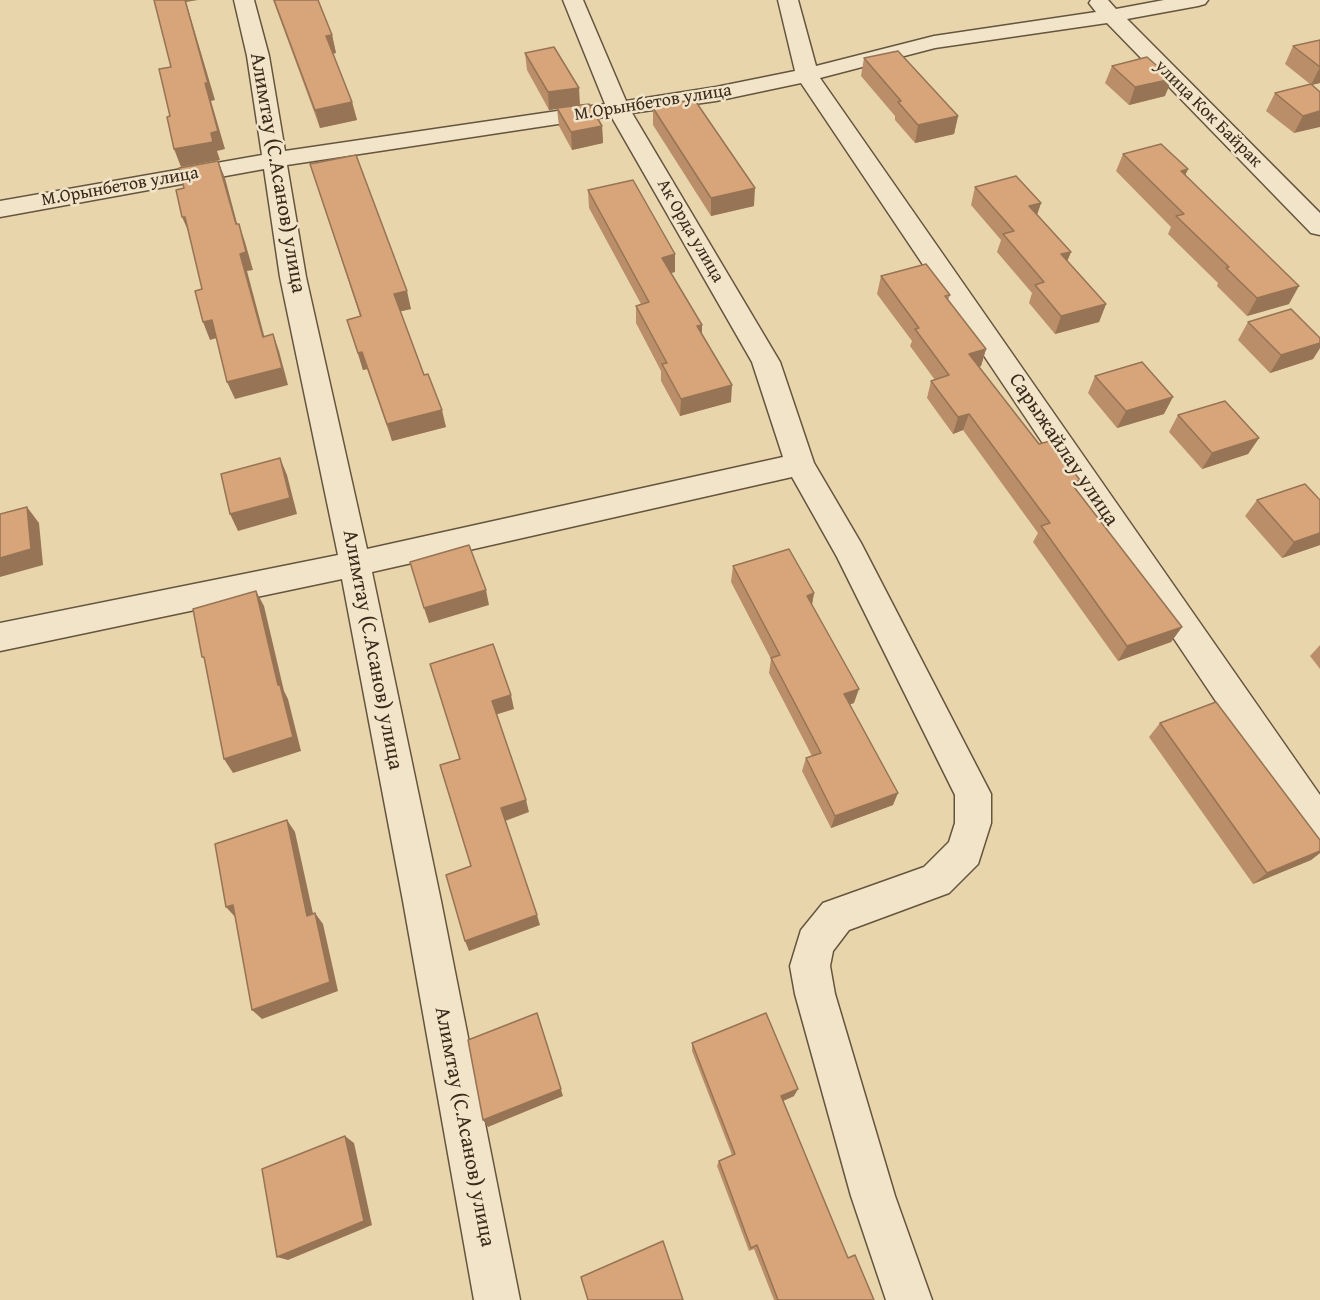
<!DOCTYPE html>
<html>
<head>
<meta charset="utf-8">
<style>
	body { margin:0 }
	canvas { display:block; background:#e9d5ac }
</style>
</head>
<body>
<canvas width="1320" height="1300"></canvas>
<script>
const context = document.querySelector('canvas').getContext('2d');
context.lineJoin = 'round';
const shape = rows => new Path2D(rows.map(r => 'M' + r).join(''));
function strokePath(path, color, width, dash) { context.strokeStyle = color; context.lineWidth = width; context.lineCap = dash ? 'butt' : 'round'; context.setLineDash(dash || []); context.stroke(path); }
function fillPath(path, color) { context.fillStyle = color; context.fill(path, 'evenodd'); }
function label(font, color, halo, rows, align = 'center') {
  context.font = font + ' "Gentium Book Plus",serif'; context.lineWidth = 5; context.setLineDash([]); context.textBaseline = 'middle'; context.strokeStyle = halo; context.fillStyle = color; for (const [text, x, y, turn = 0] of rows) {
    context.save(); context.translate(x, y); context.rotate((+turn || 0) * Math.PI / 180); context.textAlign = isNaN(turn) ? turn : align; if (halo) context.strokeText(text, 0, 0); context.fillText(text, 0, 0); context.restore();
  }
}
const minor = shape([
	[234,0,254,0,269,56,285,151,605,104,563,0,583,0,626,101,716,87,795,71,778,0,798,0,816,66,934,36,1096,12,1089,3,1091,0,1108,0,1116,9,1164,0,1208,0,1205,4,1198,6,1127,19,1320,213,1320,235,1311,233,1107,23,935,48,820,78,1320,795,1320,842,1307,837,801,83,716,101,632,113,780,362,814,463,861,543,991,794,991,823,978,864,949,893,849,930,833,951,830,966,835,994,895,1196,932,1300,886,1300,851,1196,795,994,790,966,801,930,823,903,924,867,949,842,955,823,955,795,837,557,792,477,372,572,441,901,520,1300,474,1300,403,901,342,579,0,651,0,623,338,555,280,277,264,169,0,217,0,201,262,155,247,56,234,0],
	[611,116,752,362,783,457,367,549,306,277,287,165,611,116]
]);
const wall = shape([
	[273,0,318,0,332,35,336,53,332,54,352,102,357,120,320,128],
	[1320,40,1320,83,1312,85,1320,92,1294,133,1266,111,1275,93,1310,84,1285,64,1293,46],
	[525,53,602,126,603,143,572,150,559,126,557,109,549,110,527,70],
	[864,58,958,116,954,134,915,143,895,120,895,116,861,76],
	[1112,66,1165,96,1129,105,1105,83],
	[653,108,754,206,711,216,653,125],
	[1123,154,1188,169,1185,175,1289,304,1247,316,1217,286,1218,283,1168,234,1171,227,1116,171],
	[310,164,411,309,400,311,424,375,446,427,392,441,367,369,363,370,347,320,360,316],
	[975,187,1041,203,1037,214,1071,252,1067,261,1106,304,1099,322,1055,334,1029,303,1032,293,997,252,1001,240,971,205],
	[588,190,675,272,671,273,702,334,731,402,680,416,661,381,661,371,636,323,636,306,641,304,589,208],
	[881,276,950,295,948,300,986,349,981,366,979,367,1039,444,1080,480,1076,489,1182,627,1171,642,1118,661,1033,542,1038,533,963,430,953,434,927,398,931,381,935,380,910,346,912,341,877,294],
	[1248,322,1320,338,1320,348,1313,359,1270,373,1238,340],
	[1095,376,1164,414,1117,428,1088,393],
	[1178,415,1259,438,1248,454,1202,469,1169,432],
	[1257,500,1320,500,1320,545,1282,558,1245,516],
	[733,566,814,593,812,605,854,703,850,704,893,805,831,828,802,771,806,758,812,756,769,673,771,659,731,582],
	[1320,645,1320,669,1310,656],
	[1160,723,1320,840,1320,853,1311,860,1253,884,1149,737],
	[692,1043,794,1096,783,1101,848,1258,874,1300,774,1300,754,1249,749,1251,717,1166,719,1161,732,1155,692,1051]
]);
const shadedWall = shape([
	[176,0,198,0,186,2,215,100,211,101,225,149,217,151,220,160,181,167,174,149],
	[332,35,336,53,330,54,326,36],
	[1320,67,1320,83,1311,85],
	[1172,79,1165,96,1129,105,1135,87],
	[579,88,580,105,549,110,548,92],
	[352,102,357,120,320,128,315,110],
	[1320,111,1320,127,1294,133,1303,116],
	[958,116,954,134,915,143,918,125],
	[602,126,603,143,572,150,571,132],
	[218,161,225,178,242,242,236,224],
	[1188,169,1180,187,1181,171],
	[755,188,754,206,711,216,711,198],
	[1041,203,1035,221,1029,206],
	[182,217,185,217,190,235],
	[239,224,245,242,253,270,247,271,269,354,263,337,240,254],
	[1071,252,1064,269,1061,254],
	[675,254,675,272,662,275,662,258],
	[1299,286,1289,304,1247,316,1257,298],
	[407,291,411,309,398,312,394,294],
	[1106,304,1099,322,1055,334,1061,316],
	[212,320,220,337,210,340,203,322],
	[702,325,702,342,697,326],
	[273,334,279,351,288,385,235,399,227,382],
	[1320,343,1320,348,1313,359,1270,373,1281,355],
	[986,349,981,366,964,371,969,354],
	[362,352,367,369,363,370,358,353],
	[732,385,731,402,680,416,681,399],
	[1173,397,1164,414,1117,428,1126,411],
	[442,410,446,427,392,441,387,424],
	[969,414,963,430,953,434,958,417],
	[1259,438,1248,454,1202,469,1212,453],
	[280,458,287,475,297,514,238,531,230,514],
	[1080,480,1072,496,1071,483],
	[27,507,39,523,43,565,0,577,0,558],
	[1320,533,1320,545,1282,558,1294,542],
	[486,590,489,605,429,623,424,608],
	[256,591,264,606,284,691,288,699,301,751,233,773,224,759,278,685],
	[814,593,811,609,807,596],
	[1182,627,1171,642,1118,661,1127,646],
	[859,689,854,703,840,708,844,694],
	[511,695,514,709,495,715,492,701],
	[898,793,893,805,831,828,835,816],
	[526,800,529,812,505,821,501,808],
	[287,820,295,832,316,927,307,916],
	[1320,851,1320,853,1311,860,1253,884,1267,873],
	[233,905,236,918,226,907],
	[315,913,323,924,338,991,262,1019,252,1010],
	[537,915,540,925,469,951,465,941],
	[540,1022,563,1096,488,1127,483,1120],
	[798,1089,794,1096,778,1103,781,1096],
	[345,1136,354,1143,372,1225,288,1260,277,1257]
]);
const building = shape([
	[154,0,185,0,208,83,205,83,218,131,211,133,213,142,174,149,167,117,170,116,159,69,171,67,154,0],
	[274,0,318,0,332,35,326,36,352,102,315,110,274,0],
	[1320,40,1320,67,1293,46,1320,40],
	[554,47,579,88,548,92,525,53,554,47],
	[898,51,958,116,918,125,898,102,901,101,864,58,898,51],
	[1147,57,1172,79,1135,87,1112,66,1147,57],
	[1311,84,1320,92,1320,111,1303,116,1275,93,1311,84],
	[694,99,755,188,711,198,653,108,694,99],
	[589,104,602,126,571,132,557,108,589,104],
	[1161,144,1188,169,1181,171,1299,286,1257,298,1226,268,1229,267,1176,216,1184,214,1123,154,1161,144],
	[356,155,407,291,394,294,424,375,428,374,442,410,387,424,362,352,358,353,347,320,361,316,310,164,356,155],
	[218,161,236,224,239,224,246,252,240,254,263,337,273,334,282,368,227,382,212,320,203,322,195,291,202,289,185,217,182,217,176,190,184,188,179,168,218,161],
	[1016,176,1041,203,1029,206,1071,252,1061,254,1106,304,1061,316,1035,285,1044,282,1003,234,1014,231,975,187,1016,176],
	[633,180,675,254,662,258,702,325,697,326,732,385,681,399,662,364,667,363,636,306,649,302,588,190,633,180],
	[926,264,950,295,945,296,986,349,969,354,1039,444,1050,441,1080,480,1071,483,1182,627,1127,646,1041,526,1050,523,969,414,958,417,931,381,949,375,915,329,919,328,881,276,926,264],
	[1291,309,1320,338,1320,343,1281,355,1248,322,1291,309],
	[1142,362,1173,397,1126,411,1095,376,1142,362],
	[1225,401,1259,438,1212,453,1178,415,1225,401],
	[280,458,290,498,230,514,221,474,280,458],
	[1305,484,1320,500,1320,533,1294,542,1257,500,1305,484],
	[27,507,31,549,0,558,0,514,27,507],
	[469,545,486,590,424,608,410,562,469,545],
	[789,549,814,593,807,596,859,689,844,694,898,793,835,816,806,758,821,753,771,658,780,655,733,566,789,549],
	[256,591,278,685,280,685,293,737,224,759,204,657,202,657,193,609,256,591],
	[493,644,511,695,492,701,526,800,501,808,537,915,465,941,446,875,471,866,440,765,460,759,430,664,493,644],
	[1216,702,1320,840,1320,851,1267,873,1160,723,1216,702],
	[287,820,307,916,315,913,330,982,252,1010,233,905,226,907,215,844,287,820],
	[537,1013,561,1089,483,1120,468,1040,537,1013],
	[766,1013,798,1089,781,1096,848,1258,855,1255,874,1300,778,1300,757,1245,751,1248,719,1161,735,1154,692,1043,766,1013],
	[345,1136,364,1221,277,1257,262,1169,345,1136],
	[663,1241,683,1300,588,1300,581,1277,663,1241]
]);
const farStreetnames = [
	["М.Орынбетов улица",653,103,-9],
	["улица Кок Байрак",1208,114,45],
	["М.Орынбетов улица",120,187,-10],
	["Ак Орда улица",690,231,60]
];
const streetNames = [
	["Алимтау (С.Асанов) улица",277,173,80],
	["Сарыжайлау улица",1063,450,56],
	["Алимтау (С.Асанов) улица",372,650,79],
	["Алимтау (С.Асанов) улица",464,1127,79]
];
strokePath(minor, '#65553f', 3);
fillPath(minor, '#f1e4c9');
fillPath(wall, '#b98e68');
fillPath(shadedWall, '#967455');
fillPath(building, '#d7a579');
strokePath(building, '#967455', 1.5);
label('18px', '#392a1b', '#f1e4c9', farStreetnames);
label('21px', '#392a1b', '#f1e4c9', streetNames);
</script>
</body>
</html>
